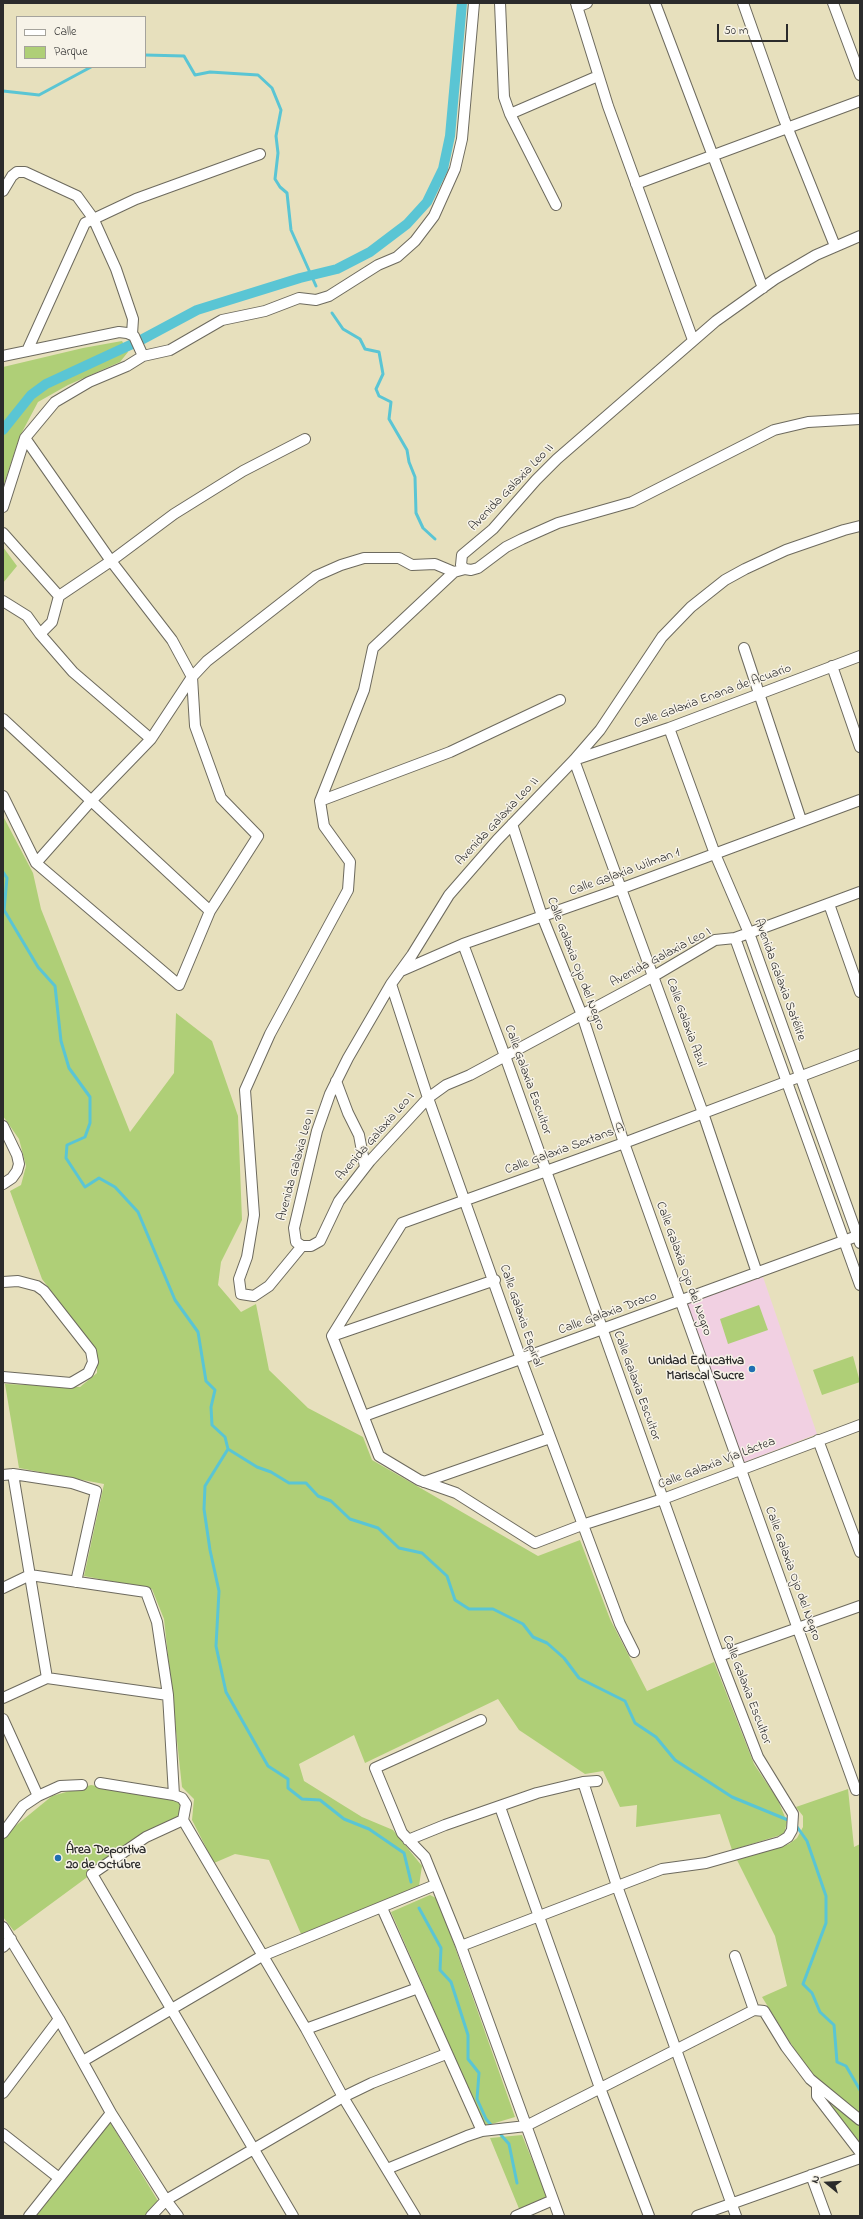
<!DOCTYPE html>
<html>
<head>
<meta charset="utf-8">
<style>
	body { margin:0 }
	#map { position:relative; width:863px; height:2219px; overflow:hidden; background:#e7e0bd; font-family:"Indie Flower",sans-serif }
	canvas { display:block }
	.frame { position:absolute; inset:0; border:4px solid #2b2b2b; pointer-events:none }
	.legend { position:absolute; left:16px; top:16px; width:130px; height:52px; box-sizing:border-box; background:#f7f3e8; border:1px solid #a5a39c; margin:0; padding:5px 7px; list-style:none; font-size:12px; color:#2b2b2b }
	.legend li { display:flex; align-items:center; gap:8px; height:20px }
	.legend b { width:20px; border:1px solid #a5a39c }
	.north { position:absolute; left:807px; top:2163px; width:40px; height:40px; -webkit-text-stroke:3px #f7f3e8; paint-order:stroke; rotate:288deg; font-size:11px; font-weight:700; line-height:16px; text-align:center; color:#2b2b2b }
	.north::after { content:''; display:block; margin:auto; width:14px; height:18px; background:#2b2b2b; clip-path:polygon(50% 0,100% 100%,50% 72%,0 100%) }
	.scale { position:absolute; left:717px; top:24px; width:71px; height:18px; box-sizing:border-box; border:2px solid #2b2b2b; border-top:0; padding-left:5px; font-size:12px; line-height:14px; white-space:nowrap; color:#2b2b2b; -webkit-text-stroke:3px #f7f3e8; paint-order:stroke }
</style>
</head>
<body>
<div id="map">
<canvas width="863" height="2219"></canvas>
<div class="frame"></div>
<ul class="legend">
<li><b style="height:5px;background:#fff"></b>Calle</li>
<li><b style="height:11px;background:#afcf77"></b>Parque</li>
</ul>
<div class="north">N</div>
<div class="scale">50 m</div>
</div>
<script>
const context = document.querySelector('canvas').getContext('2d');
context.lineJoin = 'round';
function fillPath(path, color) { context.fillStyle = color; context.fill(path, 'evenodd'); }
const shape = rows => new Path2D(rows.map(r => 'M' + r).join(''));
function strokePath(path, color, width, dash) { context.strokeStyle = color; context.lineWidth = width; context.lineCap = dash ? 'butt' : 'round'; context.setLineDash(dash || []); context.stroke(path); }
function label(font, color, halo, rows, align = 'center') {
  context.font = font + ' "Indie Flower",sans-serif'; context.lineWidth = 3; context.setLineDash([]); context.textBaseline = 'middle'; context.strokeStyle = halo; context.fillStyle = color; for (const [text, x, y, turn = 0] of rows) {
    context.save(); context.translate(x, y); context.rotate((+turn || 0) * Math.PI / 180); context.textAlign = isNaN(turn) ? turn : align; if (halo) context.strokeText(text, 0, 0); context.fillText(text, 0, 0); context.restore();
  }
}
const built = shape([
	[763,1277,817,1434,742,1463,686,1304]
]);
const green = shape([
	[122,341,128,352,120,362,68,385,38,402,20,436,3,487,3,367,83,348],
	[3,547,17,566,3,583],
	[3,816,33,873,41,909,130,1132,174,1073,176,1013,212,1041,238,1116,242,1220,221,1262,218,1285,241,1312,256,1304,269,1370,308,1408,363,1437,372,1460,538,1556,580,1540,610,1619,647,1691,714,1662,754,1764,778,1800,787,1822,784,1834,732,1850,720,1814,636,1827,637,1805,620,1807,603,1771,585,1774,519,1730,498,1699,365,1763,354,1735,299,1764,304,1781,362,1817,393,1830,422,1866,419,1886,301,1934,269,1860,235,1854,214,1863,192,1820,194,1799,182,1787,164,1619,152,1589,84,1576,104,1484,19,1468,5,1384,80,1387,97,1373,97,1351,42,1279,10,1191,21,1185,26,1166,19,1139,3,1116],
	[759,1305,768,1330,728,1344,720,1319],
	[853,1356,860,1382,822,1395,813,1370],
	[91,1785,179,1801,182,1805,182,1814,176,1819,154,1828,14,1931,3,1917,3,1839,8,1832,52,1796],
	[848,1789,854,1847,860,1844,860,2112,851,2108,810,2074,762,1997,787,1986,775,1936,737,1860,789,1844,797,1838,803,1827,803,1816,796,1807],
	[430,1895,438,1899,515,2117,485,2126,391,1912],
	[825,2100,860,2125,860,2143,850,2132],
	[110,2122,158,2201,144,2216,36,2216],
	[522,2135,548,2199,520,2211,490,2138]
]);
const stream = shape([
	[145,55,184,56,195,75,210,72,258,75,272,88,281,110,276,136,278,153,275,179,280,187,287,193,291,230,316,286],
	[3,91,39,95,91,67],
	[332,313,343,329,360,339,365,349,379,352,383,374,376,389,379,396,391,402,389,419,407,450,409,462,415,477,416,513,423,528,435,539],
	[3,872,7,878,4,910,38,967,55,986,61,1041,69,1068,90,1097,90,1123,85,1137,67,1145,66,1158,85,1187,99,1178,115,1187,138,1212,175,1300,198,1332,206,1381,215,1390,211,1407,212,1425,225,1437,228,1449,257,1467,271,1472,289,1483,306,1483,318,1496,331,1501,350,1519,378,1528,399,1548,422,1553,447,1576,455,1600,469,1609,493,1609,523,1624,533,1637,547,1643,564,1658,579,1678,625,1701,635,1723,656,1737,675,1760,732,1797,788,1820],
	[228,1449,205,1486,204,1509,210,1550,219,1591,216,1646,226,1692,268,1766,288,1779,288,1788,302,1799,320,1800,344,1819,369,1829,404,1853,411,1882],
	[795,1824,807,1841,826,1896,826,1923,803,1984,812,1993,820,2012,834,2025,837,2062,846,2066,860,2090],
	[419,1908,441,1948,440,1970,451,1982,468,2035,468,2059,479,2073,477,2099,486,2119,492,2126],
	[501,2135,509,2144,517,2183]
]);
const canal = shape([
	[3,430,31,395,46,384,141,340,197,310,300,278,337,269,370,252,407,224,427,202,443,169,450,136,462,3]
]);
const minor = shape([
	[500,3,504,97,510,114,556,205],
	[576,3,608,106,693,340],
	[655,3,763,288],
	[743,3,784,119,835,246],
	[833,3,860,75],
	[577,7,587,3],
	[510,114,598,76],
	[636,184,860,101],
	[3,191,12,176,17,172,25,172,77,196,93,218,116,269,133,319,132,334],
	[860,236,816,255,775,279,716,321,557,459,536,480,493,529,462,555,461,565,465,569,471,570,478,568,506,547,522,539,558,523,632,502,774,430,808,422,860,419],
	[27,351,85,223,136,199,260,154],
	[3,356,119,332,127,333,134,336,143,356],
	[3,507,25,438,55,402,89,382,127,366,143,356,170,350,222,320,265,311,299,298,316,300,329,296,378,265,397,257,415,241,434,216,455,169,462,139,474,3],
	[3,533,59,596,52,622,40,634,27,616,3,601],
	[59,596,111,561,174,514,243,471,305,439],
	[40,634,73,672,151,739],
	[744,648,801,820],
	[832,666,860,747],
	[3,719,210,911],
	[669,728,715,854,749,933,860,1243],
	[3,796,36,863,179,985,210,911,258,836,221,798,195,726,192,677,172,640,111,561,25,438],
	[320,801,450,752,560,700],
	[512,824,542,916,582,1015,624,1143,798,1629,856,1790,860,1788],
	[36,863,91,801,151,739,192,677,207,661,316,576,341,565,364,558,399,558,412,565,435,564,454,572],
	[829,904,860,992],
	[735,938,860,1285],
	[401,971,463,944,620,889,860,800],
	[391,984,428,1098,521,1359,620,1624,634,1652],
	[336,1081,348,1113,359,1135,365,1167],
	[3,1126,17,1155,19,1164,17,1171,12,1178,3,1184],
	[302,1246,296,1242,294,1228,317,1131,330,1094,348,1058,391,984,412,955,449,895,497,840,574,760,600,730,662,637,691,607,725,580,745,569,786,550,844,530,860,526],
	[302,1246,269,1286,254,1296,241,1294,239,1279,247,1257,254,1215,245,1090,270,1034,348,890,350,862,324,826,320,801,364,690,373,648,454,572,465,569],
	[302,1246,311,1246,320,1241,339,1201,370,1161,428,1098,446,1085,470,1075,654,976,715,940,735,938,749,933,860,892],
	[757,1273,703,1113,574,760,669,728,860,656],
	[3,1282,18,1281,37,1286,44,1291,91,1351,93,1362,88,1373,71,1383,3,1377],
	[332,1336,379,1456,419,1480,456,1493,535,1543,582,1525,663,1499,860,1425],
	[332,1336,402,1223,624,1143,860,1054],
	[332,1336,495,1280],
	[364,1416,860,1235],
	[818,1440,860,1552],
	[13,1474,47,1678],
	[3,1475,13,1474,72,1483,96,1491,76,1582],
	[424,1482,550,1438],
	[3,1588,30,1575,146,1592,157,1622,168,1695,174,1795],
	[719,1656,860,1606],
	[3,1698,47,1678,168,1695],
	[3,1719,38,1796],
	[481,1720,375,1768,402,1833,425,1857,461,1946,559,2216],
	[583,1782,617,1886,736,2216],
	[100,1783,174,1795,182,1798,186,1804,183,1820,146,1837,92,1874,293,2216],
	[500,1807,600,2088,649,2216],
	[183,1820,306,2029,343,2097,415,2216],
	[3,1833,23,1806,38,1796,60,1786,82,1785],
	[408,1840,445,1825,537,1793,583,1782,597,1781],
	[382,1908,482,2131],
	[3,1927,59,2019,111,2113,166,2200,178,2216],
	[461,1946,662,1869,706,1863,780,1842,788,1837,792,1830,793,1814,758,1757,719,1656,505,1056,463,944],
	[3,1947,11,1939],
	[735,1956,754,2010],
	[754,2010,764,2011,786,2047,810,2079,860,2120],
	[306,2029,418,1988],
	[83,2061,262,1956,435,1885],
	[817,2087,817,2096,860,2152],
	[3,2093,59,2019],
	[3,2134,59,2178],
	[387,2169,467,2136,482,2131,526,2126,754,2010],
	[811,2175,826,2216],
	[29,2216,111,2113],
	[151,2216,166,2200,343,2097,372,2083,446,2054],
	[516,2216,553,2200],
	[697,2216,860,2158]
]);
const markers = [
	[752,1369,4,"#1f6fb2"],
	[58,1858,4,"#1f6fb2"]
];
const streetNames = [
	["Avenida Galaxia Leo II",512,488,-46],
	["Calle Galaxia Enana de Acuario",713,697,-20],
	["Avenida Galaxia Leo II",498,822,-47],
	["Calle Galaxia Wilman 1",625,873,-20],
	["Avenida Galaxia Leo I",661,958,-28],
	["Calle Galaxia Ojo del Negro",575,964,69],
	["Avenida Galaxia Satélite",779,980,70],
	["Calle Galaxia Azul",685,1023,70],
	["Calle Galaxia Escultor",527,1080,70],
	["Avenida Galaxia Leo I",376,1137,-49],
	["Calle Galaxia Sextans A",565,1150,-20],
	["Avenida Galaxia Leo II",297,1165,-75],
	["Calle Galaxia Ojo del Negro",683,1269,70],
	["Calle Galaxia Draco",608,1314,-20],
	["Calle Galaxis Espiral",520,1316,71],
	["Calle Galaxia Escultor",636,1386,70],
	["Calle Galaxia Vía Láctea",717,1464,-21],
	["Calle Galaxia Ojo del Negro",792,1574,70],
	["Calle Galaxia Escultor",746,1690,69]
];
const poiNames = [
	["Unidad Educativa",744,1362],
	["Mariscal Sucre",744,1377],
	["Área Deportiva",66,1851,"left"],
	["20 de Octubre",66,1866,"left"]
];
fillPath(built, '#f1d0e2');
fillPath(green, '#afcf77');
strokePath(stream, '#5ac5d4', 3);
strokePath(canal, '#5ac5d4', 10);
strokePath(minor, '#6d6a5e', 12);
strokePath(minor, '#fff', 10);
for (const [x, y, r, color] of markers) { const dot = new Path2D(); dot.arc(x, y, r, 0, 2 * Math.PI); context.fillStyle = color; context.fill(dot); strokePath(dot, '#f7f3e8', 1.5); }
label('13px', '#2b2b2b', '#f7f3e8', streetNames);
label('bold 13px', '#2b2b2b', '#f7f3e8', poiNames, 'right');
</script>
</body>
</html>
